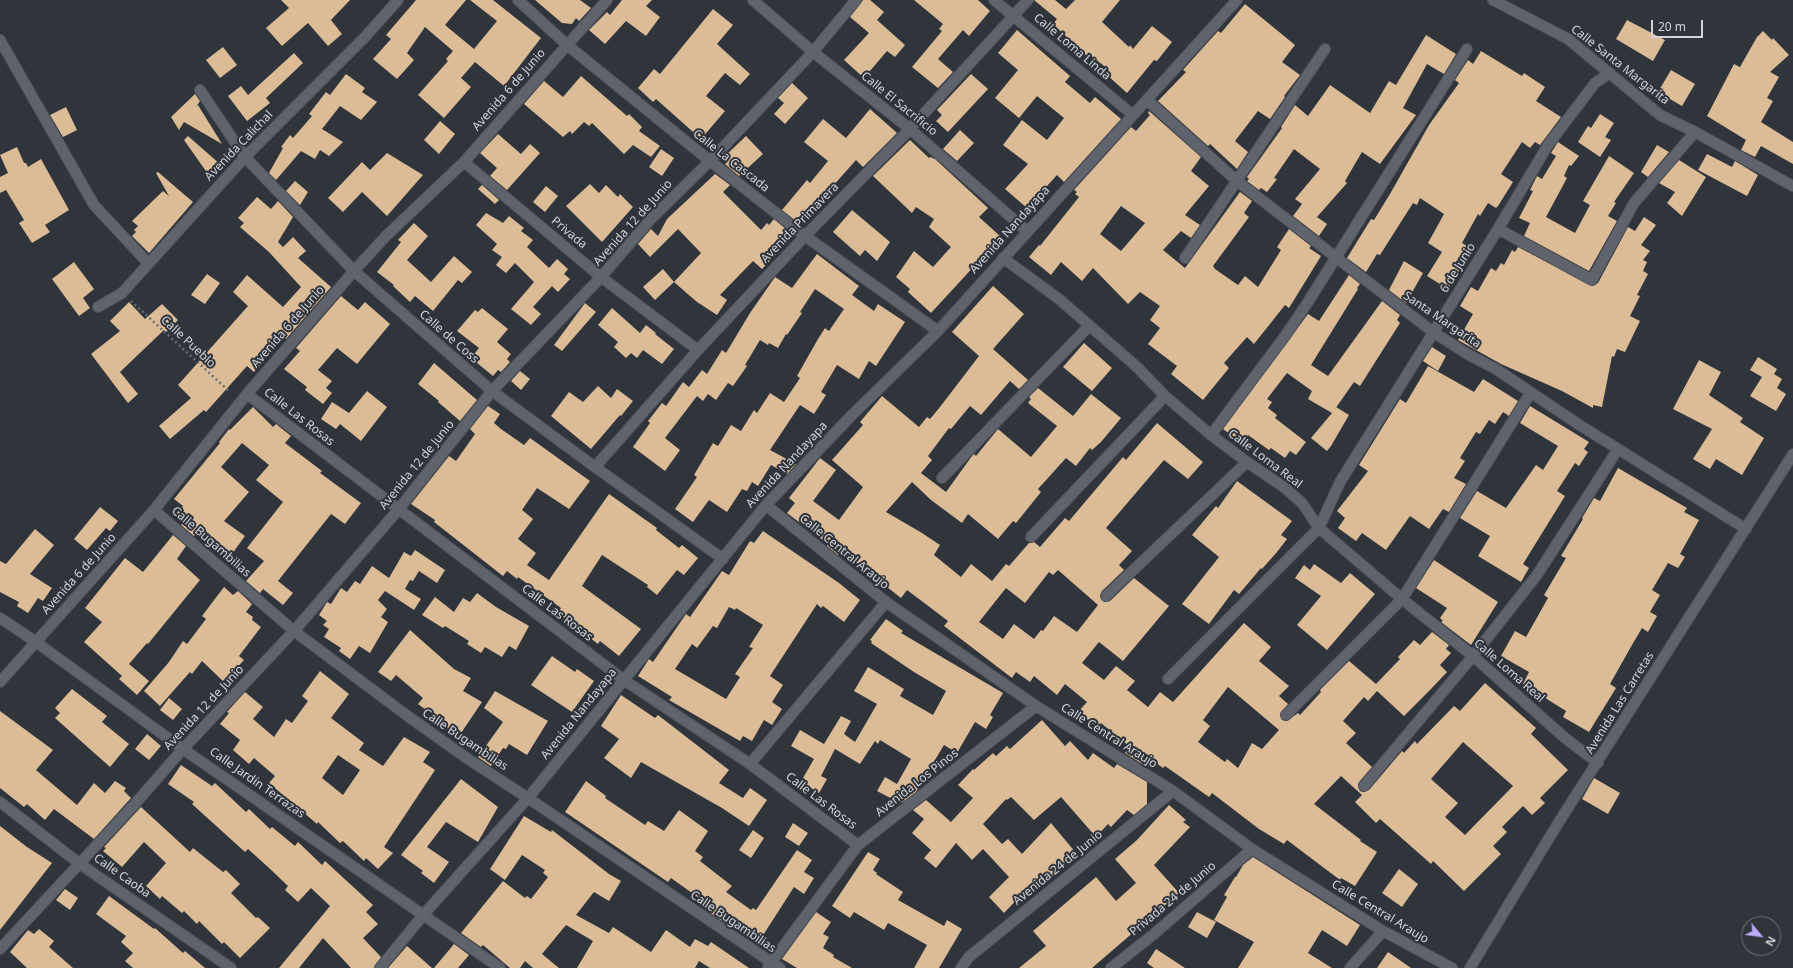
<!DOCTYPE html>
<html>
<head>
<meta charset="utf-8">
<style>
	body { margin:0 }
	#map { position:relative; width:1793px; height:968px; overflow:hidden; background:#30343b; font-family:"Noto Sans",sans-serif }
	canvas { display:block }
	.north { position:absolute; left:1741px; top:916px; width:40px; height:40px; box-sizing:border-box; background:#30343b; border:1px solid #71747a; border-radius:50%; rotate:119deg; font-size:11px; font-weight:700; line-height:16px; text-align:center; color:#d2d4d9 }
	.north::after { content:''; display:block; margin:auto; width:14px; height:18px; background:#bbaaf6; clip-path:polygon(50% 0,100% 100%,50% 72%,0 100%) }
	.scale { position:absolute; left:1651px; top:20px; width:52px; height:18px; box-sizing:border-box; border:2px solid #d2d4d9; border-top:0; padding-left:5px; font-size:12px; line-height:14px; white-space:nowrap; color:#d2d4d9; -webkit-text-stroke:3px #30343b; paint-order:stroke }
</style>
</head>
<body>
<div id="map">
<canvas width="1793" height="968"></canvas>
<div class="north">N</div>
<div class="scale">20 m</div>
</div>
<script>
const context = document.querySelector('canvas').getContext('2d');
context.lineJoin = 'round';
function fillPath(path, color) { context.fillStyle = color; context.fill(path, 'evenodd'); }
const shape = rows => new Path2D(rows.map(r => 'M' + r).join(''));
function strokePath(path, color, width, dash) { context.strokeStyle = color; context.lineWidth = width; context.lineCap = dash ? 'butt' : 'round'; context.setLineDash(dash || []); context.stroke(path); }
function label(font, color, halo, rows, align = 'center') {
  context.font = font + ' "Noto Sans",sans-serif'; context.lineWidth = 4; context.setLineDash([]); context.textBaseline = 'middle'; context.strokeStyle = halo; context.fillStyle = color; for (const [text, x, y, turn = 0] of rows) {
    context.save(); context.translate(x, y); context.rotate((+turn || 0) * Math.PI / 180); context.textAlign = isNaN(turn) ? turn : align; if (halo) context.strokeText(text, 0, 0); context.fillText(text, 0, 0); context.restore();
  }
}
const building = shape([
	[281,0,350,0,331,20,342,34,328,46,308,23,282,46,266,28,289,8],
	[416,0,466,0,445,25,474,49,497,21,470,0,493,0,541,38,504,86,475,62,461,78,471,87,444,118,418,95,448,61,446,59,453,51,425,27,407,53,414,60,397,79,373,59,391,39,386,35],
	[535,0,580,0,591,8,579,21,576,18,572,24,562,23],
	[622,0,652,0,646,6,660,17,646,36,626,21,605,44,589,30,607,12,610,15],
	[863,0,870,0,884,12,877,20,905,45,895,57,887,51,864,78,844,60,869,33,850,17],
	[914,0,978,0,990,11,969,36,963,30,938,59,953,72,938,88,912,67,942,31,939,29,943,24],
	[1034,0,1055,0,1066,9,1075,0,1120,0,1102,22,1129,47,1130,45,1133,49,1152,26,1172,42,1157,61,1154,60,1127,93,1106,74,1109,70,1089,54,1087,56,1053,24,1057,19],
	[1245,4,1295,45,1282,62,1300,75,1284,96,1285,97,1270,119,1258,111,1235,141,1248,152,1237,169,1210,144,1208,146,1158,101,1186,72,1183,70,1191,61,1218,31,1221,33],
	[713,9,733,25,717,44,750,74,740,85,725,73,706,96,725,111,701,139,656,99,653,102,638,88,654,69,660,74],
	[1627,20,1665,40,1653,61,1616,39],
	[1017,30,1070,76,1065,82,1090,103,1095,97,1121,119,1064,182,1057,175,1027,208,1005,189,1028,164,1003,145,1022,120,1047,140,1064,118,1037,96,1019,118,995,98,1018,70,998,53],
	[1763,31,1772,40,1773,38,1789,55,1770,72,1779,77,1767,98,1773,101,1761,122,1793,142,1793,164,1761,146,1755,157,1741,150,1746,140,1707,116,1734,64,1740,67,1757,37],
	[1426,35,1456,54,1444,74,1427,64,1403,108,1416,115,1380,164,1362,152,1345,181,1347,183,1317,217,1327,224,1319,236,1293,216,1302,204,1295,199,1320,169,1294,149,1274,178,1277,179,1267,192,1261,188,1259,190,1247,181,1249,179,1247,177,1282,128,1281,127,1295,105,1308,116,1330,85,1370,113,1389,81,1396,85],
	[223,47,237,65,220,78,206,60],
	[1481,51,1522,76,1524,73,1545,87,1536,101,1561,117,1540,145,1535,142,1530,148,1522,142,1501,174,1513,182,1498,206,1496,208,1488,203,1480,216,1478,214,1462,243,1472,249,1448,289,1427,276,1442,252,1428,243,1444,214,1420,198,1417,205,1413,203,1380,255,1377,254,1366,272,1347,258,1371,219,1374,220,1390,194,1429,125,1459,83,1455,80,1468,60,1473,64],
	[294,53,303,63,266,98,270,103,247,121,228,96,241,86,248,95],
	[1671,70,1695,84,1682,106,1658,92],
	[346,74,365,88,362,92,377,102,361,120,340,106,322,129,343,142,329,156,320,150,315,159,301,151,276,180,269,173,283,148,281,147,290,135,293,138,312,116,309,114,326,92,330,95],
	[971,74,988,89,948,132,936,121,942,115,937,110],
	[581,76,627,116,629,114,642,127,639,131,660,146,651,157,633,145,624,154,592,123,589,126,584,122,572,134,570,131,563,137,524,104,544,81,563,97],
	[792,83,808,98,785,124,774,114,784,103,778,98],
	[195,94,200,101,196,107,198,105,222,144,184,122,179,130,171,117],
	[66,107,77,130,63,137,50,115],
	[870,109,897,133,863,167,856,160,801,222,797,219,796,221,782,210,807,180,810,183,828,161,804,142,823,119,846,138],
	[1149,111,1201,157,1191,171,1209,186,1185,215,1200,225,1191,238,1181,231,1163,250,1185,268,1240,192,1252,201,1244,213,1249,217,1213,266,1215,269,1238,285,1245,276,1258,287,1281,250,1277,247,1289,229,1311,246,1309,248,1321,256,1289,308,1285,305,1254,344,1247,337,1224,363,1229,368,1203,400,1171,374,1177,366,1148,344,1160,328,1150,320,1160,306,1140,292,1128,304,1093,268,1082,281,1061,262,1051,275,1029,257,1039,245,1040,246,1079,197,1075,194,1077,192,1074,190,1131,127,1136,131,1150,115,1148,113],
	[1121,206,1145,223,1121,251,1100,234],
	[1600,114,1614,123,1605,137,1611,140,1600,157,1578,142,1588,126,1591,128],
	[440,121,455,134,439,154,424,140],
	[960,130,974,143,957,161,943,149],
	[498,134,521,154,530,144,540,153,507,190,490,176,497,168,480,153],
	[188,136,221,165,208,174,184,140],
	[746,136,763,154,739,176,725,164,727,162,723,158],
	[910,140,929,158,930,157,935,159,948,171,988,208,979,217,1001,237,931,313,908,292,910,289,896,277,914,251,933,267,951,247,929,227,934,219,916,207,912,213,873,176],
	[1558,142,1579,156,1571,166,1569,165,1564,176,1567,178,1546,217,1575,233,1590,205,1583,201,1609,156,1634,173,1614,202,1616,203,1608,216,1617,221,1589,271,1524,236,1530,223,1519,218,1533,191,1530,190,1537,176,1542,179,1556,156,1551,153],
	[1657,145,1669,152,1648,177,1641,172],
	[17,147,24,163,26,163,28,167,41,159,69,210,45,225,50,232,32,243,19,223,24,220,6,190,0,193,0,177,8,173,0,155],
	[661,149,674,158,662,176,649,167],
	[387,153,423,175,387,216,362,192,343,212,328,198,362,162,370,170],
	[1707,154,1732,167,1735,161,1758,175,1747,196,1698,170],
	[1679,160,1706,177,1682,216,1667,203,1675,192,1659,183],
	[158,172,193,202,149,253,132,236,136,232,134,230,138,226,132,221,163,191,169,196,156,173],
	[715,174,730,185,723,192,761,230,767,223,769,225,774,219,787,230,772,246,778,252,762,269,753,261,720,295,727,300,717,315,697,302,674,282,701,253,678,229,650,257,638,244,651,229,658,236,667,219],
	[295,181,308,192,300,205,286,191],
	[590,184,599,193,606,185,618,197,620,194,633,207,602,242,566,206],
	[482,185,499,200,495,204,478,189],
	[546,186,558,196,545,212,533,202],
	[257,197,271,209,278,201,293,217,278,242,283,247,293,237,306,251,298,258,331,287,286,339,280,333,258,355,264,360,254,372,247,366,206,412,204,410,170,439,159,426,191,398,178,385,248,306,233,292,247,275,283,307,301,287,269,252,240,227,244,223,238,218],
	[852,210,890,242,877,261,865,250,860,256,833,232],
	[486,213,503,223,509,216,524,228,521,231,533,240,527,247,549,268,557,259,568,269,564,274,570,279,558,292,552,286,533,307,541,314,531,325,511,309,534,282,515,263,506,273,496,265,502,257,492,250,497,244,476,225],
	[1644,217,1656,225,1641,245,1650,251,1643,260,1647,262,1643,271,1648,274,1637,295,1640,296,1630,316,1640,321,1625,352,1617,349,1614,357,1612,356,1602,407,1593,405,1593,408,1562,391,1501,364,1458,340,1473,314,1460,306,1471,287,1478,291,1491,268,1496,271,1501,263,1504,265,1512,250,1515,252,1518,247,1593,286,1598,283,1628,227,1635,231],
	[414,223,428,236,407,260,431,282,454,256,472,272,462,283,458,280,433,311,415,296,410,302,393,286,394,285,377,272,401,242,398,240],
	[817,254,859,286,852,295,874,311,878,304,905,322,876,366,869,361,859,379,837,365,821,392,826,395,814,414,800,405,770,450,796,464,787,474,771,465,758,486,752,482,747,491,742,489,727,512,709,500,693,522,675,509,697,477,694,475,713,443,718,446,731,425,741,431,754,410,757,413,770,393,784,402,800,378,797,376,818,339,825,328,829,331,844,309,815,289,800,312,802,313,787,335,786,334,778,348,769,343,768,345,760,340,745,365,747,366,733,386,728,383,716,400,708,394,703,401,697,396,665,438,680,450,665,471,633,447,650,423,648,421,662,403,666,406,683,382,689,387,702,370,707,374,722,350,726,353,750,313,775,277,792,288],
	[1404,261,1423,273,1406,303,1389,290],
	[74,262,94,289,83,298,90,308,79,316,52,279],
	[663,269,674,282,655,300,643,287],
	[207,274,220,283,205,304,191,295],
	[1349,275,1360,284,1357,288,1358,289,1311,365,1328,376,1382,301,1400,315,1397,320,1400,323,1360,386,1354,382,1335,409,1336,407,1349,415,1331,446,1327,451,1311,438,1332,413,1308,399,1312,391,1287,373,1267,399,1272,402,1268,408,1277,415,1275,418,1306,442,1296,455,1290,451,1285,458,1271,448,1269,450,1248,435,1242,443,1223,429,1308,314,1319,321],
	[993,286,1024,314,993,349,1028,380,1019,389,1010,381,981,415,970,406,951,429,949,428,928,456,932,460,921,473,946,492,972,456,974,454,976,456,998,429,1031,457,1057,426,1028,403,1031,399,1029,397,1038,388,1073,416,1091,394,1121,418,1101,442,1092,450,1090,448,1076,466,1066,458,1038,489,1041,492,1016,523,1013,521,998,539,968,514,962,523,931,500,912,482,886,512,922,533,940,545,934,555,961,577,971,564,992,581,1006,564,1009,566,1029,543,1034,542,1040,547,1065,518,1069,521,1123,457,1126,460,1157,423,1203,462,1188,479,1164,460,1106,528,1132,551,1119,565,1124,570,1102,591,1100,597,1104,602,1110,601,1134,578,1169,606,1123,661,1099,642,1082,663,1104,680,1116,666,1135,681,1127,690,1148,707,1160,692,1173,702,1244,623,1271,647,1259,661,1289,686,1279,696,1288,704,1280,714,1282,720,1287,721,1298,713,1300,715,1321,692,1320,690,1349,661,1376,684,1400,659,1398,657,1414,640,1420,645,1432,632,1449,645,1446,649,1451,653,1440,665,1447,672,1430,690,1404,716,1377,691,1368,701,1364,697,1343,721,1356,733,1346,743,1372,767,1359,782,1358,785,1360,791,1363,792,1369,790,1402,751,1404,753,1415,741,1417,744,1454,706,1460,711,1485,683,1536,728,1531,734,1568,770,1540,798,1545,803,1532,815,1523,806,1502,827,1507,832,1493,846,1501,854,1464,891,1433,861,1431,864,1380,819,1376,823,1355,802,1362,795,1341,776,1314,804,1361,840,1360,841,1377,852,1355,886,1341,878,1340,880,1287,840,1284,844,1259,829,1212,793,1209,797,1165,766,1163,768,1147,756,1147,767,1125,753,1130,747,1101,723,1097,727,1078,712,1087,702,1065,684,1057,695,1034,676,1030,682,1016,672,1012,678,944,626,948,621,923,602,907,590,901,598,841,551,838,555,827,546,828,544,787,513,795,503,789,498,820,458,836,470,813,501,839,520,863,487,832,460,863,425,860,422,882,396,919,427,927,417,930,419,940,407,979,356,952,332],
	[1058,570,1098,605,1077,632,1054,616,1043,631,1041,630,1034,639,1014,624,1003,639,979,622,1006,588,1025,603,1049,572,1053,575],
	[1228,687,1279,730,1262,749,1252,743,1238,768,1227,759,1225,762,1198,742,1210,726,1203,720],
	[1463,742,1513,786,1465,835,1445,817,1458,803,1431,779],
	[341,296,358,310,365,302,390,324,357,364,337,348,318,370,332,381,326,388,332,393,323,404,305,390,307,387,284,369,300,351,296,348],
	[129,302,145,319,162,304,178,320,166,332,164,330,120,372,138,394,128,403,91,354,120,331,110,321],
	[585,303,596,312,562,351,554,345],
	[482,308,508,329,497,342,511,354,507,359,510,362,501,372,498,370,493,376,471,358,479,348,457,331,475,310,478,312],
	[612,308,640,333,646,325,656,333,655,334,674,349,662,364,643,350,637,358,631,353,626,358,614,347,618,342,598,325],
	[1084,343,1112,368,1092,391,1063,367],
	[1432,347,1446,356,1438,371,1423,361],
	[1758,357,1777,369,1774,374,1782,379,1777,388,1786,394,1776,411,1750,396,1762,377,1750,370],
	[1699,360,1721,372,1709,395,1743,418,1740,422,1764,438,1742,475,1716,459,1710,469,1693,459,1712,429,1673,409],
	[434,363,477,400,460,421,438,402,439,401,418,384],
	[1428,366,1474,392,1483,379,1518,401,1509,416,1503,412,1495,424,1489,420,1480,434,1476,432,1460,458,1465,461,1454,478,1466,484,1449,512,1443,509,1429,529,1410,516,1386,550,1362,533,1356,541,1338,528,1345,518,1337,511,1368,471,1359,465,1400,399,1406,403],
	[520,371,530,379,521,390,511,381],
	[598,386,611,398,617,389,633,401,621,416,620,415,591,449,551,416,569,392,583,402],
	[367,391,387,407,361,441,340,424,336,429,321,419,332,402,349,413],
	[488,406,500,414,494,423,501,429,524,445,530,438,590,481,569,509,537,488,522,510,533,519,518,539,536,553,527,565,549,580,609,494,657,528,656,530,679,548,682,545,698,558,684,575,677,570,657,595,647,587,648,585,602,555,582,586,641,629,619,656,600,641,598,644,558,613,561,608,518,577,517,579,507,571,503,576,434,522,435,520,411,504,449,456,456,461,475,434,470,429],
	[1530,406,1589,442,1584,449,1588,452,1579,466,1575,463,1557,491,1565,496,1523,564,1529,568,1521,582,1478,556,1490,536,1460,518,1477,491,1506,508,1536,465,1543,470,1558,446,1520,423],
	[253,407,273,427,276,424,291,436,285,443,322,471,320,473,361,503,345,524,331,514,278,581,293,593,283,605,263,589,260,593,246,581,264,561,247,548,283,502,256,480,269,465,242,443,221,467,249,492,224,521,245,536,232,554,199,530,194,536,181,525,184,522,175,515,183,506,174,499,220,443,219,442,229,429,230,430],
	[1618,468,1687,508,1684,512,1699,520,1680,554,1685,557,1678,568,1668,563,1652,590,1660,595,1650,612,1657,616,1648,632,1642,628,1632,645,1610,684,1616,688,1589,732,1563,717,1566,711,1523,684,1529,672,1501,656,1515,631,1526,637,1548,598,1544,595,1566,558,1561,556,1583,519,1582,518,1594,498,1600,501],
	[1237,481,1292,521,1281,535,1287,539,1277,552,1262,569,1261,568,1239,594,1234,590,1209,624,1182,604,1219,557,1192,535,1216,506,1218,508],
	[100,507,118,521,110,531,106,528,87,550,74,539],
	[35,529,54,545,30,574,52,588,43,601,38,598,28,613,17,606,19,602,0,592,0,561,6,564],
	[763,531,839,583,860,600,844,622,823,606,821,608,817,604,770,676,783,685,772,702,782,709,772,725,764,720,752,741,743,736,740,741,669,700,672,697,638,676,649,659,653,662,686,614,690,617,722,571,729,575,750,541,754,543],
	[729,607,735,610,736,608,763,625,749,647,753,648,735,674,740,677,726,699,675,669,692,644,697,648,713,626,717,628],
	[173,535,186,546,177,559,200,580,148,644,147,643,129,664,149,681,137,695,119,679,122,676,84,642,102,622,85,608,125,558,143,572],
	[415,550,445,570,437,583,419,571,413,581,410,580,405,589,421,599,414,610,385,591,378,600,387,609,381,617,388,622,370,653,359,646,350,659,339,651,341,648,324,637,329,629,323,625,327,621,319,615,327,602,331,604,341,588,347,592,355,581,360,584,372,566,389,578,404,552,411,556],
	[1434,560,1498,602,1471,645,1441,622,1443,621,1440,618,1447,608,1416,588],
	[1314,564,1341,583,1350,573,1375,594,1327,650,1297,625,1321,596,1295,578,1304,565,1310,570],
	[224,587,233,595,238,591,252,604,246,612,253,617,252,620,261,627,239,656,244,660,224,682,202,661,192,674,190,672,160,706,144,691,169,662,183,641,187,644,206,619,202,616],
	[477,593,496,607,529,626,516,650,509,646,502,657,485,647,481,653,467,644,469,641,445,626,443,628,422,615,435,597,454,612,463,598,470,602],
	[886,619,903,631,901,633,1003,693,990,715,993,717,986,729,975,722,957,753,944,745,929,770,928,769,916,792,904,801,900,803,877,791,885,777,897,784,911,759,880,740,878,744,875,741,860,764,835,749,821,776,827,779,819,793,805,784,807,781,803,778,814,759,791,746,800,730,824,744,841,716,851,721,844,734,855,742,877,704,854,691,868,667,904,689,900,696,933,715,946,691,914,672,871,643,872,641,870,640],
	[410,630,454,669,471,678,463,691,482,702,459,736,440,723,441,721,418,704,423,698,396,675,391,681,378,672],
	[552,656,575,672,577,669,594,681,572,712,531,685],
	[320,671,349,694,331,718,364,743,359,750,383,766,404,737,430,752,423,762,435,770,384,847,393,853,378,869,366,858,364,861,343,841,340,843,318,822,317,824,269,783,275,776,254,758,249,764,233,750,240,740,220,724,229,713,227,712,245,692,263,707,253,719,274,737,286,719,292,723,308,701,302,696],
	[338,755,360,770,343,795,322,778],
	[72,689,107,716,102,722,129,744,110,767,55,718,60,713,55,708],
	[495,691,548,721,527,755,509,744,506,749,503,748,491,766,478,757,503,722,484,708],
	[621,695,655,718,658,715,729,770,719,783,743,798,750,788,767,800,749,826,722,808,641,762,631,778,604,758,619,739,601,726],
	[169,698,182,709,173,720,160,710],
	[0,711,53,750,36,770,77,805,94,783,105,793,115,781,126,788,124,791,131,798,94,839,54,809,45,820,27,804,24,807,0,788],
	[1042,720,1065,746,1070,741,1088,760,1093,753,1114,768,1117,764,1147,782,1147,804,1134,815,1127,810,1111,827,1108,824,1096,837,1061,797,1034,820,1011,797,1007,800,1006,799,983,824,1002,844,1008,839,1022,854,1051,823,1076,853,1052,876,1049,874,1030,893,1027,889,1004,913,989,897,1009,877,983,849,972,860,956,843,936,868,924,858,931,850,912,833,924,819,913,810,926,800,951,822,973,798,958,785,973,769,974,770,993,753,996,756,1007,746,1010,749],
	[147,734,161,746,149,760,135,749],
	[181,765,212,786,215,783,246,812,249,809,270,829,272,827,295,846,298,842,322,865,325,861,373,905,366,912,378,924,363,938,381,957,374,968,351,968,323,938,299,968,279,968,330,906,311,888,298,902,285,890,288,886,268,867,248,849,245,852,192,804,194,802,168,784],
	[1594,778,1620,793,1608,814,1582,799],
	[461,779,498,807,478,842,446,822,427,847,449,862,434,883,421,873,423,871,401,855],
	[586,781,606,796,605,798,645,825,648,821,664,831,679,810,708,831,695,851,703,857,700,861,732,886,726,892,751,910,753,908,756,910,797,850,812,860,804,872,814,878,804,894,794,887,760,940,734,924,732,928,702,907,696,901,699,898,671,878,668,882,565,812],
	[1169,805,1186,820,1183,822,1190,827,1154,865,1179,893,1092,968,1019,968,1046,946,1033,931,1096,877,1116,901,1136,883,1115,859,1137,840],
	[141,807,190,852,193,848,223,872,226,870,240,884,231,893,256,918,258,917,270,928,240,958,224,942,222,944,199,921,197,924,184,911,182,913,162,896,160,899,146,886,166,863,144,842,122,867,103,851,106,848,104,847],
	[524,816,551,832,552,830,609,874,621,881,609,901,594,892,576,915,609,933,613,927,651,952,666,930,690,947,695,939,708,946,711,942,749,968,710,968,699,961,695,968,577,968,593,941,566,925,542,954,559,968,533,968,525,961,520,968,510,968,483,945,481,947,461,933,503,881,525,898,527,896,531,899,548,877,543,873,545,870,522,855,505,880,490,869],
	[793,823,808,833,799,846,785,837],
	[0,826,27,847,52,863,0,930],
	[753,830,764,838,751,858,739,850],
	[868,852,880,859,873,870,877,873,876,874,903,892,898,900,944,926,947,920,962,929,939,968,914,968,927,945,888,923,884,930,854,912,850,918,832,906],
	[1253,857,1360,925,1347,946,1322,930,1308,953,1332,968,1238,968,1254,942,1214,920,1227,897,1224,895,1235,877,1236,877,1243,865],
	[1399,869,1418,884,1402,907,1382,893],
	[65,889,78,898,70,910,56,900],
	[109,896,154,929,155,928,183,953,185,951,205,968,133,968,125,961,133,953,121,942,126,936,96,914],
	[816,912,831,922,823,934,829,937,823,948,834,955,833,957,852,968,797,968,782,959],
	[1197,912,1216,922,1207,938,1188,927],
	[39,929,54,941,49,947,73,968,27,968,10,952,28,930,34,934],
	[454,944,469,955,458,968,434,968],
	[407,946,432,968,388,968],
	[1156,949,1185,968,1154,968,1147,963],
	[1388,952,1411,968,1377,968]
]);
const path = shape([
	[131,301,230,392]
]);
const minor = shape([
	[518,0,566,44,710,161,805,236,938,331],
	[753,0,813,52,910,129,1027,231],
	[994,0,1133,115],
	[1493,0,1568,39,1660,115,1695,132,1793,186],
	[0,40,94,205,148,263],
	[200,90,245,157,354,271,492,391,595,467,723,559],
	[1147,100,1237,181,1433,332,1469,355,1496,369,1578,424,1746,529],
	[464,162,601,277,698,350],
	[1498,229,1592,280,1634,203,1695,132],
	[1003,258,1059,299,1137,367,1165,396,1211,435,1247,462,1285,488,1302,503,1319,528,1402,599,1473,656,1565,738,1598,763],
	[1185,258,1325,49],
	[98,307,122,293,245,157,365,37,398,0],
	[247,394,624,680,750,764,858,845],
	[1211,435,1285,336,1308,302,1467,49],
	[595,467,698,350,805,236,910,129,1028,0],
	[942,478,1089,326],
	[766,505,886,602,1036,706,1173,791,1252,849,1383,931,1452,968],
	[154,510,294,631,409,717,468,759,528,798,780,968],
	[1031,537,1165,396],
	[1106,596,1247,462],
	[0,618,36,642,183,749,500,968],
	[1168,679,1319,528,1340,482,1498,229,1548,145,1595,83,1610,73],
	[0,682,154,510,247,394,354,271,385,237,464,162,607,0],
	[1286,715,1402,599,1531,392],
	[750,764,886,602],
	[1364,786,1473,656,1537,575,1618,449],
	[0,802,80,864,231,968],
	[0,949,133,806,183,749,294,631,398,510,492,391,601,277,650,220,710,161,813,52,856,0],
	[768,967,858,845,1036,706],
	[380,968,424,914,528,798,766,505,852,415,938,331,1237,0],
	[961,968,969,957,1173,791],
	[1111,968,1154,934,1252,849],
	[1350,968,1383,931]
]);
const tertiary = shape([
	[1470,968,1557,825,1793,454]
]);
const streetNames = [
	["Calle Loma Linda",1072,47,40],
	["Calle Santa Margarita",1620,65,38],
	["Avenida 6 de Junio",509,90,-49],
	["Calle El Sacrificio",899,104,39],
	["Avenida Calichal",239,146,-46],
	["Calle La Cascada",731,161,38],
	["Avenida 12 de Junio",633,223,-48],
	["Avenida Primavera",800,223,-46],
	["Avenida Nandayapa",1010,230,-48],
	["Privada",569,233,40],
	["6 de Junio",1458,268,-58],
	["Santa Margarita",1442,320,34],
	["Avenida 6 de Junio",288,327,-49],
	["Calle de Coss",449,337,41],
	["Calle Pueblo",188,342,43],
	["Calle Las Rosas",299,417,38],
	["Calle Loma Real",1265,459,37],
	["Avenida 12 de Junio",417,465,-51],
	["Avenida Nandayapa",787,465,-47],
	["Calle Bugambilias",211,542,41],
	["Calle Central Araujo",844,552,39],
	["Avenida 6 de Junio",79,574,-48],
	["Calle Las Rosas",557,613,37],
	["Calle Loma Real",1509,671,41],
	["Avenida Las Carretas",1620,703,-58],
	["Avenida 12 de Junio",204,708,-47],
	["Avenida Nandayapa",579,714,-51],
	["Calle Central Araujo",1109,736,32],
	["Calle Bugambilias",465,740,34],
	["Calle Jardín Terrazas",257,783,35],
	["Avenida Los Pinos",917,783,-38],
	["Calle Las Rosas",821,801,37],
	["Avenida 24 de Junio",1058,868,-39],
	["Calle Caoba",122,876,35],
	["Privada 24 de Junio",1173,899,-40],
	["Calle Central Araujo",1380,912,31],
	["Calle Bugambilias",733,922,34]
];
fillPath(building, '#dcbc97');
strokePath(minor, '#505259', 12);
strokePath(tertiary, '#505259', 12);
strokePath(path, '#696c73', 2.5, [2, 3]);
strokePath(minor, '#5f636b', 10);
strokePath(tertiary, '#5f636b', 10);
label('12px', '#d2d4d9', '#30343b', streetNames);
</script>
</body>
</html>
